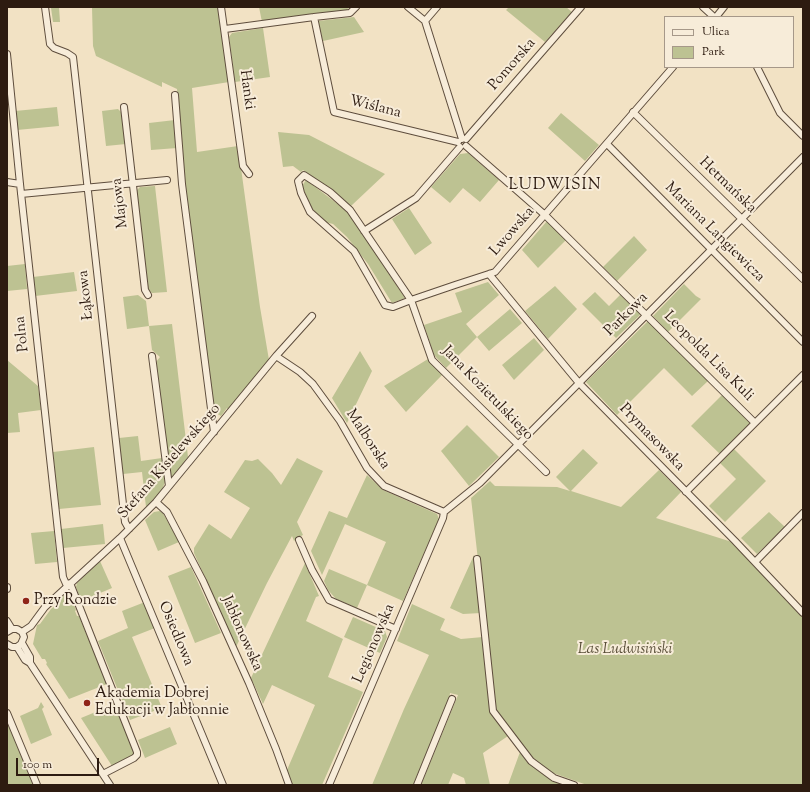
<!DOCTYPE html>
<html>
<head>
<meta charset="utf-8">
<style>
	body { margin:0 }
	#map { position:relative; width:810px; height:792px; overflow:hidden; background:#f2e2c4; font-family:"Sorts Mill Goudy",serif }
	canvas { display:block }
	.frame { position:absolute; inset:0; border:8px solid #2d1b10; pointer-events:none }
	.legend { position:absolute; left:664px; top:16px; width:130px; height:52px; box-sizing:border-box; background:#f7ecd9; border:1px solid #a69889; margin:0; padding:5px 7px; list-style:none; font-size:12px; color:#2d1b10 }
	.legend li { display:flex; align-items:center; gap:8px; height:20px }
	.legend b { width:20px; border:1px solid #a69889 }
	.scale { position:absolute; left:16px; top:758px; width:83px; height:18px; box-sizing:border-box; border:2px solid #2d1b10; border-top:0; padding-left:5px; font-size:12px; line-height:14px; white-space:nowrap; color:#2d1b10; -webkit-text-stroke:3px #f7ecd9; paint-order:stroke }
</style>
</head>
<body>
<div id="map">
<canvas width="810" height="792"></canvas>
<div class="frame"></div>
<ul class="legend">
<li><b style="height:5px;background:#f7ecd9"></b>Ulica</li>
<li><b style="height:11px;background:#bdc292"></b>Park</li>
</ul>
<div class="scale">100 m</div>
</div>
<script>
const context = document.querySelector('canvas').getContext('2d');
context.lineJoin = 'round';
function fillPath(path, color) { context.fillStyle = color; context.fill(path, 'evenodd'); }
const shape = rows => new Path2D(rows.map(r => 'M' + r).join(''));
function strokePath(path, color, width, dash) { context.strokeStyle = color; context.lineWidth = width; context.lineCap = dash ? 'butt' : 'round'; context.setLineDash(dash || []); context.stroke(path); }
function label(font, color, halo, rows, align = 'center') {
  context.font = font + ' "Sorts Mill Goudy",serif'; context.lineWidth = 4; context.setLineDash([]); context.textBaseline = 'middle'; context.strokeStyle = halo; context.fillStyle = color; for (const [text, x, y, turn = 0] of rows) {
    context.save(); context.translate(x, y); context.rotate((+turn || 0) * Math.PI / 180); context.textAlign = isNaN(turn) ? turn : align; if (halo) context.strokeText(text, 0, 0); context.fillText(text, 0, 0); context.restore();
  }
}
const green = shape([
	[59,7,60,22,53,22,51,8],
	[92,7,218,7,229,82,192,88,197,152,238,146,260,307,269,360,228,411,227,408,221,416,214,412,185,183,177,89,162,82,162,87,96,56,93,46],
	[259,7,346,7,350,10,262,22],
	[509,7,566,7,572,12,545,42,506,10],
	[354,17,364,32,323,41,318,21],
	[263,28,270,77,235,82,229,37,232,33],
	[57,107,59,126,17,130,15,111],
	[118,109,122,113,126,144,106,146,102,111],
	[561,113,599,145,585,161,548,128],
	[175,120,177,148,151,150,149,123],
	[278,132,309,135,385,174,351,206,303,170,301,172,293,166,283,167],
	[468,153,499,180,480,202,463,188,450,203,431,187,460,154],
	[306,180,347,211,356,224,405,298,392,303,368,264,347,237,333,224,325,222,314,213,302,186],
	[155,186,167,292,152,293,147,289,136,191,140,187],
	[409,208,432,243,415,255,392,219],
	[547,221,566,240,538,268,522,250],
	[634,236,647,250,617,281,603,267],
	[25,264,27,289,7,291,7,266],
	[74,272,77,291,35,296,33,277],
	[488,282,499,295,466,324,477,337,510,309,522,323,489,351,477,337,446,368,434,355,424,325,462,312,455,293],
	[684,284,696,296,701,299,668,332,653,316],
	[555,286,577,309,548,339,525,311],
	[595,292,609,306,621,294,641,314,616,338,582,304],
	[138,295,146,301,149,326,172,324,188,457,172,478,169,477,156,362,160,357,152,350,149,326,127,329,123,297],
	[648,321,708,381,692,396,664,368,617,415,586,382],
	[534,338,544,350,514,380,502,365],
	[360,351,372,371,347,423,332,398],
	[428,359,443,374,406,412,384,386],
	[7,360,38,386,41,410,18,413,20,432,7,433],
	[722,395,751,423,720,454,691,426],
	[467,425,499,457,469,486,441,451],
	[138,436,141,461,162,458,165,482,162,490,156,498,146,507,142,472,123,474,119,438],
	[94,447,101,505,59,509,53,452],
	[583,449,598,463,571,491,621,507,659,470,681,492,656,518,732,542,803,618,803,785,587,785,553,773,531,757,495,711,471,498,490,481,495,486,557,487,570,491,556,477],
	[734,449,766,481,725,522,709,506,736,479,720,463],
	[297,458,323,471,297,522,303,535,297,538,294,541,292,536,267,583,236,647,194,553,194,548,209,524,231,539,250,508,224,492,245,460,252,461,258,459,272,473,281,485],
	[367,475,383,490,437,514,439,519,403,601,367,585,357,608,336,599,328,590,324,581,329,569,367,585,386,542,345,524,322,575,311,551,329,511,347,518],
	[160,511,163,513,179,542,158,551,145,520,154,512],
	[769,512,785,527,757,554,741,538],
	[103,524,105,544,63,548,61,529],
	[54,531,57,562,35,564,31,533],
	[474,555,481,613,463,614,450,608],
	[100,561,112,588,81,601,76,587,77,583],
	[305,563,319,596,316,597,306,621,343,639,328,677,363,692,322,785,292,785,287,770,315,705,272,685,263,704,251,678],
	[191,567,221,633,195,643,168,576],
	[66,593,70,594,76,610,75,611,77,616,79,616,107,684,69,699,46,664,47,663,45,659,42,659,33,644,37,625,40,624,51,609,61,601,60,599],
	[145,602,155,628,132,637,162,708,130,720,98,641,128,628,122,611],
	[412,604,445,619,440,630,461,639,483,637,491,713,508,736,483,753,490,785,466,785,464,778,453,773,448,785,421,785,458,695,450,693,449,699,413,785,372,785,404,709,429,655,397,641],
	[353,617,385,631,387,637,380,653,344,637],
	[41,702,44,707,42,709,52,735,31,744,20,716,38,708],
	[115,704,134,752,132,757,112,766,81,718],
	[7,722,33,785,7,785],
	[170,727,177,744,145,758,138,740],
	[520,752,527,762,550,778,564,785,508,785]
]);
const minor = shape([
	[45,7,50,44,54,48,67,53,73,57,125,522,129,529],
	[221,7,243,166,249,174],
	[408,7,425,21,462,139],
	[703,7,714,17],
	[314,17,334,112,458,142],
	[716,17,724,7],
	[425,21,437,7],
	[225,29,314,17,350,13,356,7],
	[7,54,20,184,63,577,67,586],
	[757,67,780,113,803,136],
	[175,95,182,184,214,432],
	[124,107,145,290,148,295],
	[633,112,803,279],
	[466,139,581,7],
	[607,144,803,342],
	[466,146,545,215,755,423],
	[7,182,20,184],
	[21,194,167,180],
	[364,231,416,198,460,147],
	[489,274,579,383,735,541,803,613],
	[152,356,169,486],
	[276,356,300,372,313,384,340,421,367,468,384,486,444,512],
	[546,472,432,360,411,300,350,210,330,192,304,175,298,181,301,193,310,212,354,251,385,305,393,307,411,300,455,285,495,272,673,67],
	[686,492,803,375],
	[156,502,167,512,203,581,249,683,276,749,289,785],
	[444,512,480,483,803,157],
	[120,538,223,785],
	[299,540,312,570,329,600,396,629],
	[477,559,493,711,531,761,554,778,574,785],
	[755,562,803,513],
	[70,583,137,752,137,755,134,758,103,774],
	[7,587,7,589],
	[7,621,12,629],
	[7,632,12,629,17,629,22,632,24,637,21,644,17,647,12,647,7,644],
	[22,632,31,626,45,607,120,538,156,502,276,356,312,316],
	[22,643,30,657,30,663],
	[17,647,25,660,30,663,110,785],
	[7,713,37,785],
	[329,785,443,518,444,512],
	[417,785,452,699]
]);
const markers = [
	[26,601,4,"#8f2418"],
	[87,703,4,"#8f2418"]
];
const streetNames = [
	["Pomorska",513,65,-49],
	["Hanki",246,90,82],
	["Wiślana",375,108,14],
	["Hetmańska",727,186,44],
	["Majowa",121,203,-97],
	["Lwowska",513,232,-49],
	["Mariana Langiewicza",714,233,45],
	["Łąkowa",87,295,-96],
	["Parkowa",627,315,-45],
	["Polna",23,334,-96],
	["Leopolda Lisa Kuli",708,357,45],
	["Jana Kozietulskiego",487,394,46],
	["Prymasowska",651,438,46],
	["Malborska",367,440,57],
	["Stefana Kisielewskiego",170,462,-49],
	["Osiedlowa",175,634,67],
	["Jabłonowska",241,634,66],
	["Legionowska",375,644,-67]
];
const poiNames = [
	["Przy Rondzie",34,601],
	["Akademia Dobrej",95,694],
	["Edukacji w Jabłonnie",95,711]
];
const parkNames = [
	["Las Ludwisiński",625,650]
];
const neighbourhoodNames = [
	["LUDWISIN",555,186]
];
fillPath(green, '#bdc292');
strokePath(minor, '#5e4d3d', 8);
strokePath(minor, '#f7ecd9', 6);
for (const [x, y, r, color] of markers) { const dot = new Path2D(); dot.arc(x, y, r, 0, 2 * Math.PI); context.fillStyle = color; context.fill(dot); strokePath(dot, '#f7ecd9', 1.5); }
label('15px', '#2d1b10', '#f7ecd9', streetNames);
label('15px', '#2d1b10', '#f7ecd9', poiNames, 'left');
label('italic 15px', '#584d37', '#f7ecd9', parkNames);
context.letterSpacing = '1px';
label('16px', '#2d1b10', '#f7ecd9', neighbourhoodNames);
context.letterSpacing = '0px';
</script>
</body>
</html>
